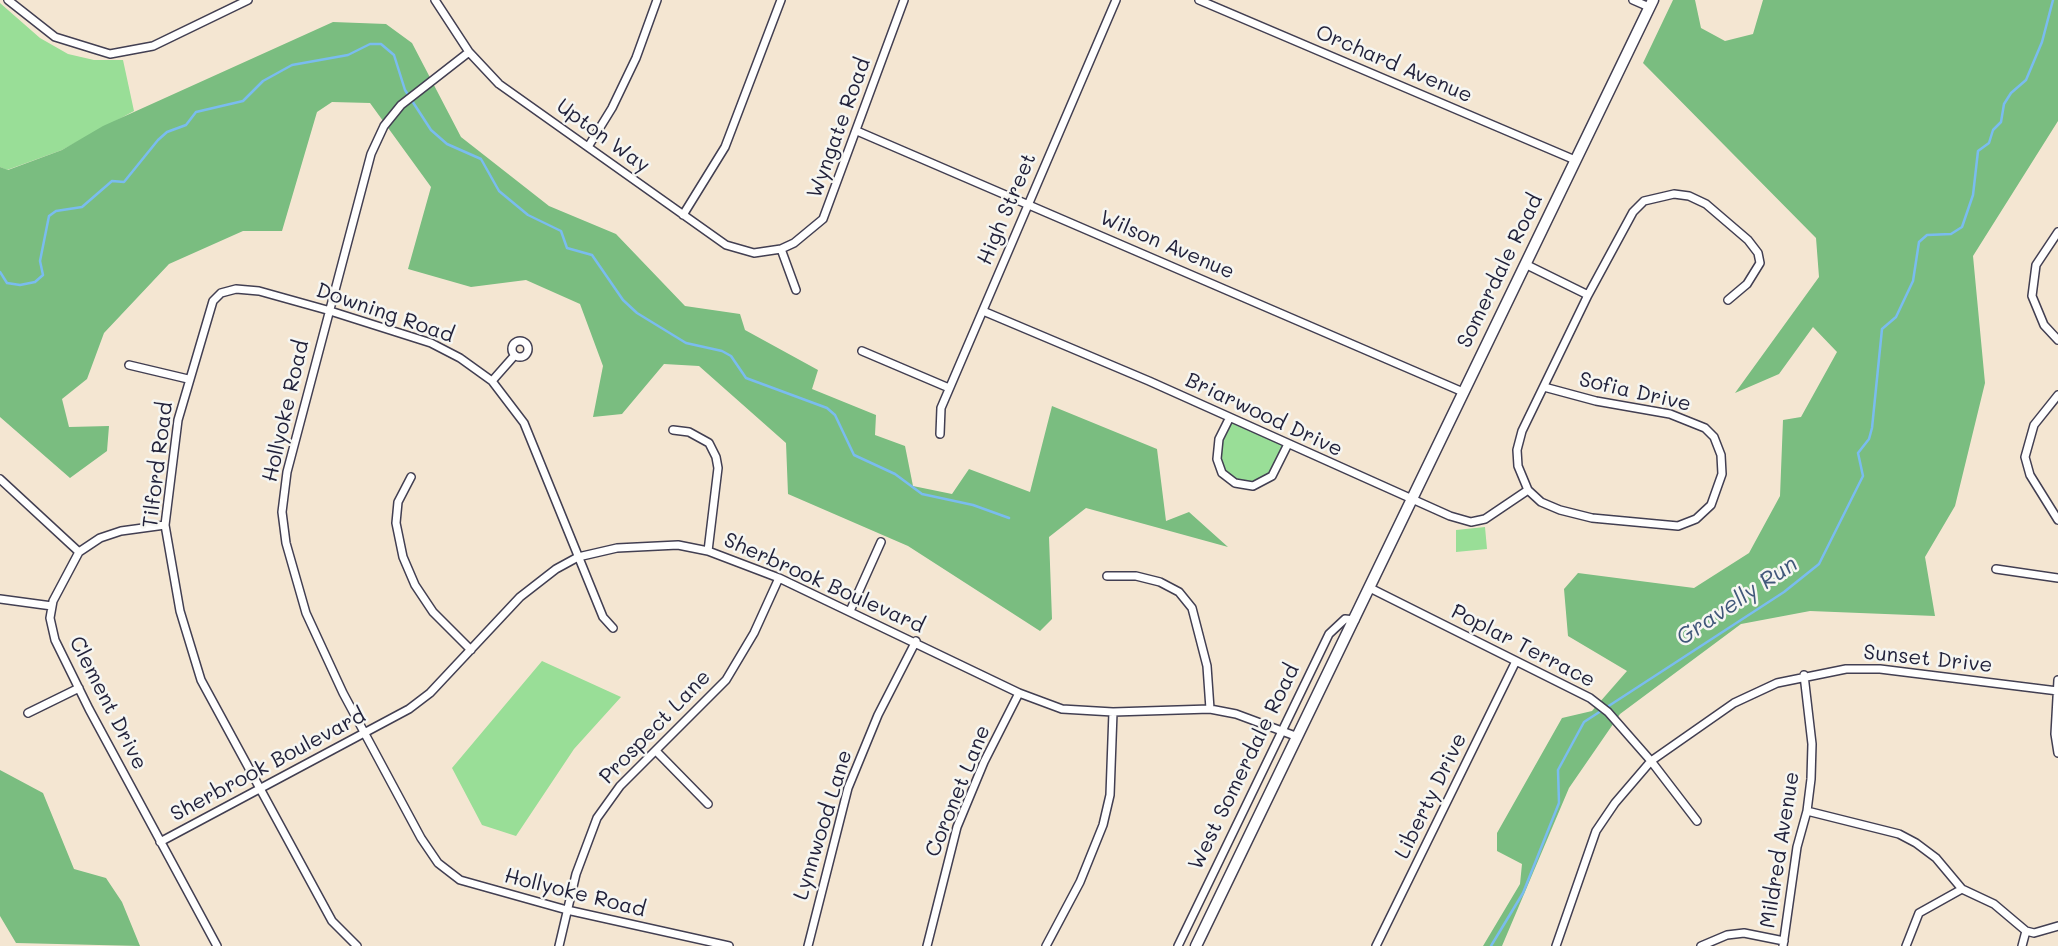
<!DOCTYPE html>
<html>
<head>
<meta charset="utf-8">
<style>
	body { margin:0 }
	canvas { display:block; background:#f4e6d2 }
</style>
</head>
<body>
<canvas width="2058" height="946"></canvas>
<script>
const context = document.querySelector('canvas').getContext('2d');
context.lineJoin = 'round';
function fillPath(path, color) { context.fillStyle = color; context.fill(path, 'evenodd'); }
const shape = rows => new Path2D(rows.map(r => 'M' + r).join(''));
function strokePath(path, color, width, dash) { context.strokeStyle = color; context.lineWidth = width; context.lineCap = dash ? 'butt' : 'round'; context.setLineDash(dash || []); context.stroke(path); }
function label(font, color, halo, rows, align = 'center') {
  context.font = font + ' Mali,sans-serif'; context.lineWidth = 5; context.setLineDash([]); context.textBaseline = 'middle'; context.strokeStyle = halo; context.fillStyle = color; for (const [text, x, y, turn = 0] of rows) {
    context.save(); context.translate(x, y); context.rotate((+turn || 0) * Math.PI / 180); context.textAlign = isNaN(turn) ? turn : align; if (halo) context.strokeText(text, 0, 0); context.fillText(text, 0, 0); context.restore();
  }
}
const green = shape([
	[0,3,40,38,68,54,94,60,123,60,134,111,62,150,7,170,0,167],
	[1229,419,1287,446,1272,476,1244,486,1222,473,1219,439],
	[1485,527,1487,549,1456,552,1456,530],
	[542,661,621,697,574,749,516,836,482,825,452,768]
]);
const forest = shape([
	[1673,0,1695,0,1701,28,1725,41,1753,34,1763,0,2058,0,2058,121,1973,256,1985,383,1955,506,1925,557,1935,616,1810,611,1741,624,1620,714,1569,788,1502,946,1483,946,1520,884,1522,864,1497,851,1497,833,1562,718,1592,711,1627,671,1568,636,1564,589,1578,573,1694,588,1749,553,1780,496,1783,420,1801,417,1837,352,1813,327,1779,374,1735,393,1819,277,1816,238,1643,63],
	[333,22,386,24,412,43,461,137,549,206,616,234,685,306,740,314,745,330,818,370,812,389,876,415,875,435,905,446,913,486,952,494,969,469,1030,492,1052,406,1157,449,1166,521,1189,512,1228,547,1086,508,1049,537,1052,619,1040,631,908,546,788,494,786,443,699,366,664,364,622,414,593,417,603,366,580,304,526,280,471,287,408,269,431,187,370,103,332,102,317,112,282,231,243,231,169,264,104,333,87,379,62,399,69,427,109,426,107,451,70,478,0,417,0,167,8,170,62,150,103,126],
	[0,770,43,793,74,869,106,878,122,902,140,946,16,943,0,916]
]);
const stream = shape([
	[0,272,7,283,20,285,35,282,43,275,40,261,49,216,56,211,82,207,112,181,124,182,158,140,167,132,186,125,196,112,243,101,263,81,292,65,348,55,370,44,381,44,394,55,405,90,431,130,447,144,481,159,499,191,528,215,561,231,567,248,592,255,623,300,637,313,686,343,722,351,731,356,746,378,827,408,835,415,854,455,895,474,922,494,973,505,1009,518],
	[1491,946,1523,893,1559,803,1558,770,1584,722,1784,592,1819,564,1863,476,1858,453,1869,439,1872,428,1882,329,1896,317,1913,281,1919,242,1927,235,1951,234,1962,227,1973,195,1978,151,1989,143,1993,130,2001,122,2004,104,2011,93,2026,80,2042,42,2053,0]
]);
const minor = shape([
	[8,0,55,37,110,54,153,46,248,0],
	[435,0,469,52,499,84,726,245,754,253,781,249,794,243,823,219,904,0],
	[1199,0,1575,160],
	[1633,0,1649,7],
	[469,52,401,105,384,126,371,154,287,472,282,512,286,543,306,613,343,693,421,838,438,863,460,880,567,910,729,946],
	[857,131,1463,392],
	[588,147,612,108,636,58,657,0],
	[683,215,725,147,781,0],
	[2058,232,2036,265,2032,296,2044,325,2058,340],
	[781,249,796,290],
	[1525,264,1588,295],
	[983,311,1149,381,1450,516,1471,522,1485,519,1528,490],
	'512 349a8 8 0 1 1 16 0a8 8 0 1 1-16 0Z',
	[862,351,949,388],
	[129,365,188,379],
	[492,381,515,355],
	[1544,387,1596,401,1670,414,1705,428,1714,437,1721,455,1722,474,1711,505,1696,519,1678,526,1592,518,1560,510,1541,502,1528,490,1518,466,1517,450,1522,431,1588,295,1633,212,1644,201,1674,194,1689,196,1706,204,1748,240,1758,253,1760,263,1747,284,1728,300],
	[2058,395,2034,425,2025,457,2030,475,2058,520],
	[1229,419,1219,439,1217,459,1222,473,1235,483,1253,486,1272,476,1287,446],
	[673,430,689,432,709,443,716,457,718,468,708,551],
	[940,434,941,408,1116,0],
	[411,477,398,502,396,523,403,557,415,585,433,612,471,650],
	[0,479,79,552],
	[165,525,121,531,100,538,79,552,53,601,50,618,55,640,89,709,217,946],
	[1996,569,2058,578],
	[1107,576,1136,576,1160,582,1179,592,1192,608,1207,666,1210,709],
	[1370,588,1590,698,1608,712,1651,761,1697,821],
	[0,599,52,606],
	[850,611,881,542],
	[2058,680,2055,734,2058,753],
	[28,713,79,688],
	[657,752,708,804],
	[1807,811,1899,834,1916,843,1936,858,1962,889,1994,904,2026,931,2034,933,2058,926],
	[160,842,409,709,430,693,520,597,556,569,578,557,617,548,678,545,708,551,779,578,1019,693,1062,709,1113,712,1210,709,1236,714,1298,737],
	[357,946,332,921,201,680,180,611,165,525,178,420,213,301,221,293,236,289,259,291,327,310,431,343,460,358,492,381,524,423,603,617,613,628],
	[559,946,576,874,597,818,620,786,726,680,754,633,779,578],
	[808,946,848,788,878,715,916,641],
	[927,946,957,827,984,762,1019,693],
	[1046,946,1080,882,1103,825,1110,795,1113,712],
	[1178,946,1329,634,1345,619,1355,620],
	[1376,946,1516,661],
	[1556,946,1596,831,1615,803,1651,761,1734,703,1777,683,1846,669,1880,669,2058,691],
	[1701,946,1727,935,1744,933,1784,941],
	[1783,946,1797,847,1807,811,1811,779,1812,744,1804,675],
	[1906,946,1919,913,1962,889],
	[2022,946,2026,931]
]);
const secondary = shape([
	[1196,946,1653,0]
]);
const streetNames = [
	["Orchard Avenue",1394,64,23],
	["Wyngate Road",839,128,-70],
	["Upton Way",603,136,36],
	["High Street",1007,209,-67],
	["Wilson Avenue",1167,245,23],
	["Somerdale Road",1500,271,-64],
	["Downing Road",385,313,19],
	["Sofia Drive",1635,392,13],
	["Hollyoke Road",286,411,-77],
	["Briarwood Drive",1264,415,25],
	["Tilford Road",158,465,-83],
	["Sherbrook Boulevard",824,583,24],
	["Poplar Terrace",1523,646,27],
	["Sunset Drive",1928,659,6],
	["Clement Drive",108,703,63],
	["Prospect Lane",655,727,-46],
	["Sherbrook Boulevard",268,765,-28],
	["West Somerdale Road",1244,767,-64],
	["Coronet Lane",958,791,-68],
	["Liberty Drive",1431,796,-64],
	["Lynnwood Lane",823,825,-73],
	["Mildred Avenue",1780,850,-81],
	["Hollyoke Road",575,893,14]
];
const waterNames = [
	["Gravelly Run",1737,601,-34]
];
fillPath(green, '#99de97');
fillPath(forest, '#7abd80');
strokePath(stream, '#7abcef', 2.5);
strokePath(minor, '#423f52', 10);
strokePath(secondary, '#423f52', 13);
strokePath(minor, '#fff', 7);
strokePath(secondary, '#fff', 10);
label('21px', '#22223b', '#f6f6f2', streetNames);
label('italic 23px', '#41587a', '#f6f6f2', waterNames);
</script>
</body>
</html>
